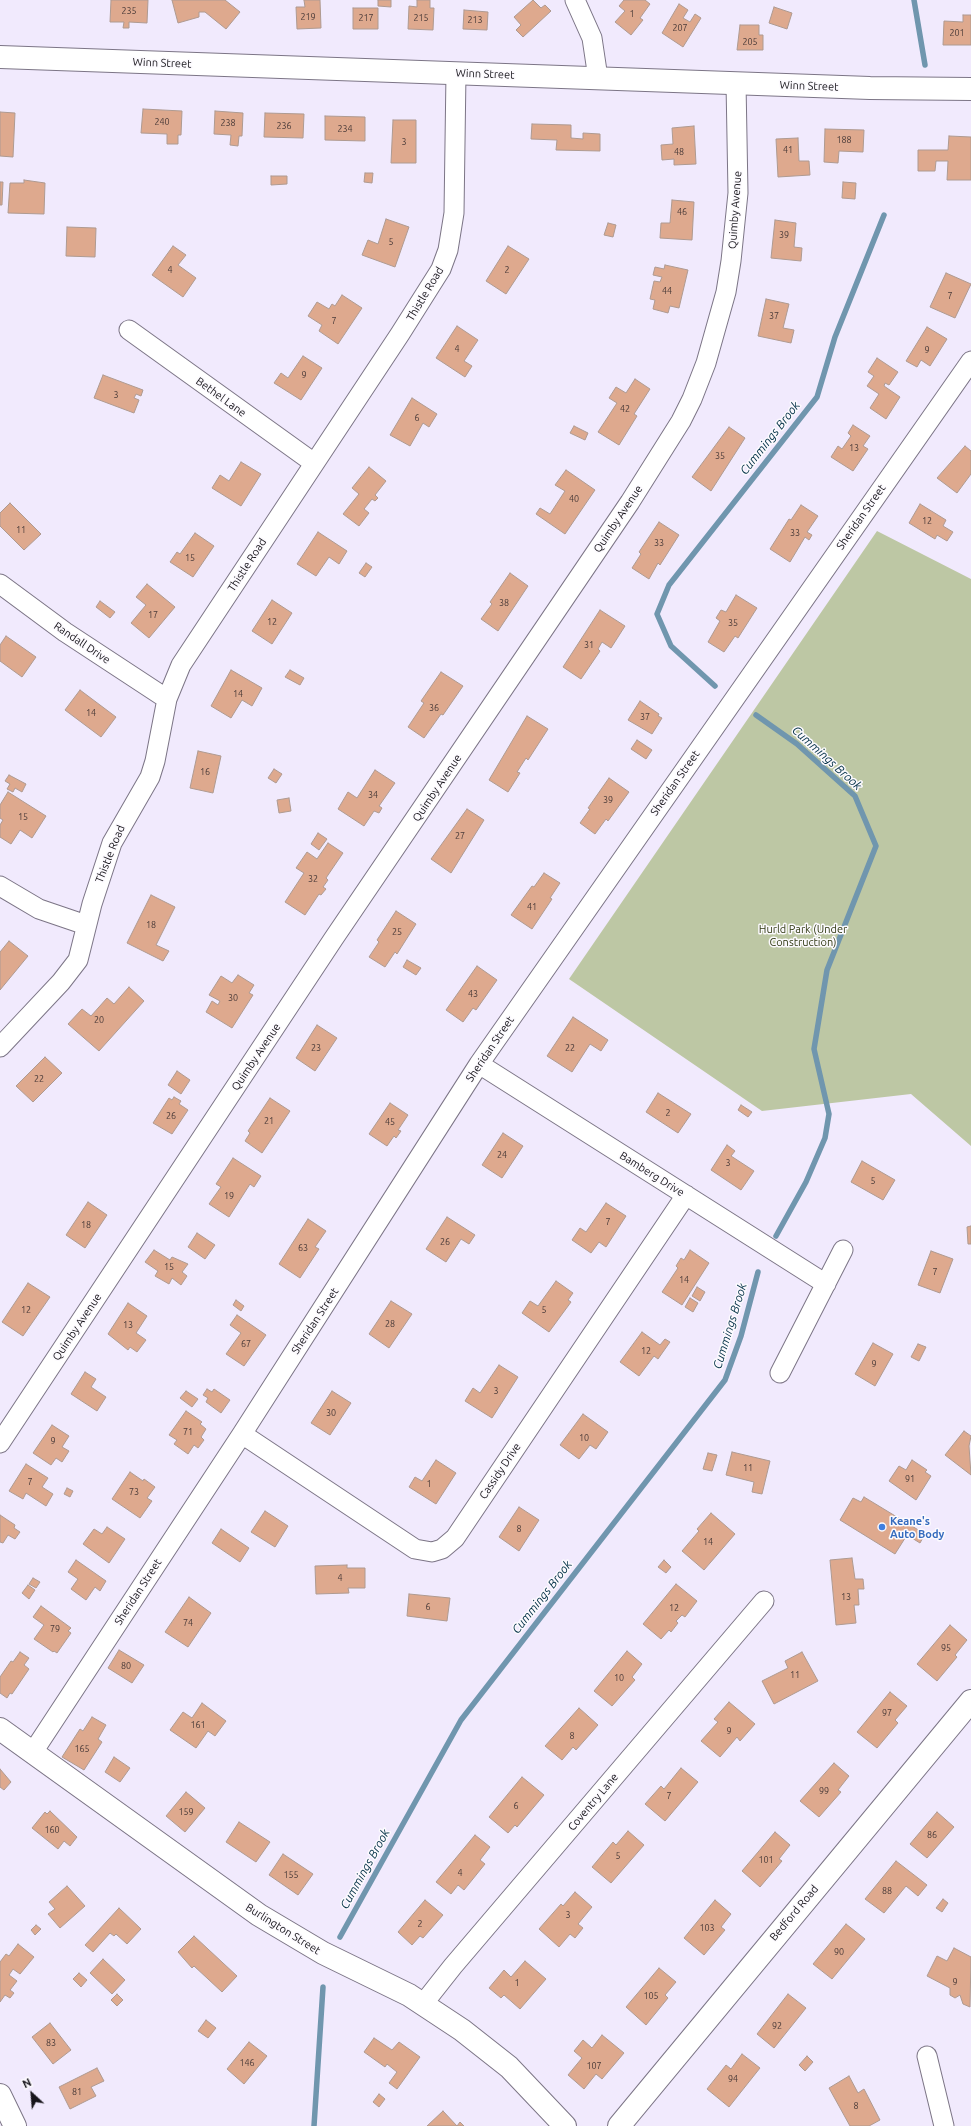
<!DOCTYPE html>
<html>
<head>
<meta charset="utf-8">
<style>
	body { margin:0 }
	#map { position:relative; width:971px; height:2126px; overflow:hidden; background:#f1eafd; font-family:Ubuntu,sans-serif }
	canvas { display:block }
	.north { position:absolute; left:12px; top:2074px; width:40px; height:40px; -webkit-text-stroke:3px #fcfafe; paint-order:stroke; rotate:334deg; font-size:11px; font-weight:700; line-height:16px; text-align:center; color:#17151b }
	.north::after { content:''; display:block; margin:auto; width:14px; height:18px; background:#17151b; clip-path:polygon(50% 0,100% 100%,50% 72%,0 100%) }
</style>
</head>
<body>
<div id="map">
<canvas width="971" height="2126"></canvas>
<div class="north">N</div>
</div>
<script>
const context = document.querySelector('canvas').getContext('2d');
context.lineJoin = 'round';
function fillPath(path, color) { context.fillStyle = color; context.fill(path, 'evenodd'); }
const shape = rows => new Path2D(rows.map(r => 'M' + r).join(''));
function strokePath(path, color, width, dash) { context.strokeStyle = color; context.lineWidth = width; context.lineCap = dash ? 'butt' : 'round'; context.setLineDash(dash || []); context.stroke(path); }
function label(font, color, halo, rows, align = 'center') {
  context.font = font + ' Ubuntu,sans-serif'; context.lineWidth = 3; context.setLineDash([]); context.textBaseline = 'middle'; context.strokeStyle = halo; context.fillStyle = color; for (const [text, x, y, turn = 0] of rows) {
    context.save(); context.translate(x, y); context.rotate((+turn || 0) * Math.PI / 180); context.textAlign = isNaN(turn) ? turn : align; if (halo) context.strokeText(text, 0, 0); context.fillText(text, 0, 0); context.restore();
  }
}
const green = shape([
	[877,531,971,579,971,1146,911,1094,762,1111,569,979]
]);
const stream = shape([
	[914,0,925,65],
	[715,686,671,646,657,614,669,585,817,397,835,337,884,215],
	[756,715,797,744,855,796,876,846,827,970,814,1049,829,1114,825,1138,806,1182,776,1236],
	[340,1937,461,1720,725,1380,741,1336,758,1272],
	[314,2126,323,1987]
]);
const building = shape([
	[111,0,148,0,147,23,129,22,129,28,123,28,124,22,110,22,111,0],
	[172,0,225,0,240,12,226,29,205,12,199,12,199,17,178,23,172,0],
	[304,0,320,0,321,28,297,29,296,7,305,7,304,0],
	[378,0,391,0,391,7,378,6,378,0],
	[417,0,430,0,430,8,434,8,433,30,408,29,409,6,417,7,417,0],
	[533,0,541,8,545,5,551,11,523,37,516,30,521,25,514,17,533,0],
	[624,0,645,0,650,4,640,18,643,20,631,35,615,22,625,11,619,6,624,0],
	[679,4,688,10,683,18,690,22,695,14,701,18,683,47,662,33,679,4],
	[774,7,792,13,787,29,769,23,774,7],
	[353,8,378,8,378,29,353,29,353,8],
	[464,10,488,12,487,30,463,29,464,10],
	[963,15,971,15,971,45,943,45,944,21,963,22,963,15],
	[740,25,759,25,759,35,763,35,763,50,737,50,740,25],
	[143,109,182,111,181,135,178,135,178,144,167,144,167,134,141,133,143,109],
	[215,111,243,113,242,136,239,136,238,146,230,145,231,135,214,134,215,111],
	[0,112,15,113,13,157,0,156,0,112],
	[265,113,304,114,303,138,264,137,265,113],
	[325,116,365,117,365,141,325,140,325,116],
	[393,120,416,120,416,163,391,163,393,120],
	[532,124,571,125,571,138,583,139,583,133,600,134,600,151,556,150,557,140,531,139,532,124],
	[694,126,696,164,674,165,674,159,662,160,661,145,673,144,672,128,694,126],
	[825,129,864,130,863,152,839,151,838,163,824,162,825,129],
	[949,136,971,137,971,180,947,180,948,161,936,161,935,171,918,171,918,150,948,150,949,136],
	[798,138,799,161,809,161,810,175,778,177,776,139,798,138],
	[365,173,373,173,372,183,364,182,365,173],
	[271,176,287,176,287,184,271,185,271,176],
	[24,180,45,183,44,214,8,213,10,183,24,183,24,180],
	[0,182,3,182,2,205,0,205,0,182],
	[843,182,856,183,855,199,842,198,843,182],
	[672,200,694,202,692,240,660,238,661,223,670,223,672,200],
	[386,219,409,227,395,267,362,255,368,240,378,244,386,219],
	[775,220,796,223,794,247,802,248,801,261,771,258,775,220],
	[608,223,616,225,613,237,604,235,608,223],
	[67,227,96,228,95,257,66,256,67,227],
	[173,246,186,255,178,265,196,278,183,297,152,275,173,246],
	[508,246,529,259,506,294,486,281,508,246],
	[665,265,688,270,679,308,670,306,668,313,653,309,655,300,650,299,654,281,660,282,662,277,653,275,655,267,664,269,665,265],
	[946,273,971,284,955,318,930,307,946,273],
	[342,295,362,308,338,344,319,331,322,325,308,316,317,302,329,309,332,304,335,306,342,295],
	[766,299,789,304,783,328,794,330,791,343,758,336,766,299],
	[457,326,478,340,464,361,472,366,465,377,436,358,457,326],
	[927,327,947,339,930,366,921,360,917,367,906,361,927,327],
	[303,356,322,368,301,400,274,383,281,373,288,378,303,356],
	[877,358,898,372,889,385,885,383,884,386,900,397,886,419,870,408,879,394,867,386,874,376,868,372,877,358],
	[103,375,143,390,141,396,136,394,134,398,139,400,134,413,94,398,103,375],
	[635,379,650,389,634,414,637,416,619,445,598,432,617,403,609,398,616,387,626,393,635,379],
	[412,398,437,414,429,427,423,423,410,446,390,435,412,398],
	[853,425,870,436,863,446,868,449,853,471,831,457,838,446,842,449,851,436,848,433,853,425],
	[574,426,588,433,585,440,570,433,574,426],
	[729,427,745,438,711,491,692,477,729,427],
	[965,446,971,451,971,474,957,493,937,478,965,446],
	[241,462,261,474,241,506,212,488,220,475,229,481,241,462],
	[369,467,386,481,375,495,378,498,375,501,372,499,364,509,369,513,359,526,343,514,359,494,352,488,369,467],
	[566,470,595,490,565,534,536,514,540,508,550,514,565,491,555,485,566,470],
	[10,503,41,534,24,550,0,526,0,513,10,503],
	[920,504,946,520,943,526,953,532,947,541,937,535,935,539,909,523,920,504],
	[801,505,818,516,807,532,812,535,809,540,805,537,790,562,770,549,789,519,791,520,801,505],
	[659,522,679,535,660,565,658,563,649,579,632,568,641,554,639,552,659,522],
	[318,532,347,551,339,564,329,557,316,576,297,564,318,532],
	[195,533,214,546,193,577,170,562,177,552,180,554,195,533],
	[366,563,372,567,365,577,359,573,366,563],
	[510,573,528,586,498,631,481,619,492,604,490,602,510,573],
	[147,584,175,607,149,638,131,623,146,605,136,597,147,584],
	[736,595,757,608,738,638,735,636,724,652,708,642,720,621,716,618,721,610,726,612,736,595],
	[272,600,292,613,272,644,252,631,272,600],
	[100,601,115,612,110,618,96,607,100,601],
	[600,610,625,626,611,648,602,642,598,649,600,651,581,679,563,667,600,610],
	[6,636,36,657,22,677,0,661,0,645,6,636],
	[231,670,262,688,252,706,242,700,231,718,211,706,231,670],
	[290,670,304,678,300,685,285,677,290,670],
	[441,672,463,686,443,715,441,714,424,738,408,727,424,703,421,701,441,672],
	[80,690,116,717,101,737,65,710,80,690],
	[640,701,659,714,658,716,662,718,652,734,628,720,640,701],
	[527,716,548,729,528,760,526,758,517,772,520,773,508,792,489,780,527,716],
	[637,740,652,750,646,759,631,749,637,740],
	[198,751,221,756,213,793,190,788,198,751],
	[274,769,282,774,276,783,268,778,274,769],
	[375,770,395,783,379,806,382,808,379,813,374,811,364,826,338,809,348,792,357,798,375,770],
	[9,775,26,784,22,792,15,788,13,792,7,789,10,784,5,781,9,775],
	[609,778,629,792,608,821,606,819,595,834,580,823,590,809,588,808,609,778],
	[8,792,46,816,32,838,20,830,11,844,0,837,0,825,3,820,0,818,0,805,8,792],
	[289,798,291,811,279,813,277,800,289,798],
	[467,809,484,820,451,873,431,859,467,809],
	[318,833,327,839,319,850,311,844,318,833],
	[328,843,343,853,326,878,328,880,323,887,326,889,321,895,319,894,305,915,285,902,304,873,296,868,307,852,317,859,328,843],
	[544,873,560,883,550,898,552,899,532,929,511,915,532,886,534,887,544,873],
	[151,895,175,907,156,945,169,951,163,961,127,943,151,895],
	[396,911,416,924,397,954,395,952,385,967,369,957,379,942,377,940,396,911],
	[9,941,28,956,0,990,0,952,9,941],
	[407,960,421,968,416,975,403,967,407,960],
	[477,966,497,980,476,1010,473,1008,463,1022,446,1010,477,966],
	[238,975,254,985,249,993,253,995,232,1028,206,1012,212,1001,218,1005,220,1001,209,995,221,976,232,983,238,975],
	[129,987,144,1001,99,1051,68,1024,82,1009,91,1016,107,998,114,1004,129,987],
	[573,1017,608,1040,601,1051,590,1044,572,1072,547,1056,573,1017],
	[317,1025,337,1038,315,1071,296,1058,317,1025],
	[45,1057,62,1073,33,1102,16,1086,45,1057],
	[177,1071,190,1080,181,1094,168,1085,177,1071],
	[658,1093,691,1114,678,1133,646,1112,658,1093],
	[174,1097,181,1101,179,1104,188,1110,172,1134,153,1123,169,1098,172,1100,174,1097],
	[270,1098,290,1111,262,1153,245,1141,250,1133,248,1131,270,1098],
	[390,1103,408,1115,398,1130,401,1131,396,1138,394,1136,387,1146,369,1134,390,1103],
	[741,1105,752,1112,748,1117,738,1110,741,1105],
	[503,1133,523,1146,502,1178,482,1165,503,1133],
	[727,1145,735,1151,731,1156,754,1171,741,1190,711,1170,727,1145],
	[233,1158,261,1176,254,1187,250,1184,229,1217,209,1204,221,1187,216,1184,233,1158],
	[862,1161,895,1180,883,1200,851,1182,862,1161],
	[88,1202,107,1215,85,1248,66,1235,88,1202],
	[606,1203,626,1216,606,1247,599,1242,591,1253,572,1240,580,1228,586,1232,606,1203],
	[447,1217,475,1235,469,1244,461,1239,446,1262,426,1249,447,1217],
	[308,1219,326,1231,315,1247,319,1249,300,1278,279,1264,308,1219],
	[971,1226,971,1244,968,1244,967,1227,971,1226],
	[197,1233,215,1245,205,1259,188,1247,197,1233],
	[154,1250,170,1260,172,1257,188,1264,182,1272,187,1276,181,1285,172,1278,169,1284,155,1276,158,1271,145,1262,154,1250],
	[690,1250,709,1263,682,1305,662,1292,678,1268,676,1266,681,1258,684,1260,690,1250],
	[931,1251,953,1259,940,1293,918,1285,931,1251],
	[556,1281,573,1293,568,1300,571,1302,549,1332,522,1313,530,1301,538,1306,556,1281],
	[28,1283,50,1297,23,1336,2,1322,28,1283],
	[697,1287,705,1292,700,1301,692,1296,697,1287],
	[690,1298,698,1303,693,1312,685,1307,690,1298],
	[236,1300,244,1306,241,1311,233,1305,236,1300],
	[391,1301,412,1314,389,1348,369,1334,391,1301],
	[128,1303,147,1316,136,1333,146,1340,137,1352,130,1347,128,1350,108,1334,128,1303],
	[237,1315,266,1335,244,1366,226,1354,241,1333,230,1325,237,1315],
	[642,1332,660,1345,665,1339,670,1342,658,1359,654,1356,639,1376,620,1362,642,1332],
	[873,1343,893,1354,875,1386,855,1374,873,1343],
	[918,1344,926,1347,919,1361,911,1357,918,1344],
	[499,1365,518,1377,492,1418,465,1401,473,1388,480,1393,499,1365],
	[85,1372,96,1379,91,1387,106,1397,97,1411,71,1394,85,1372],
	[207,1389,212,1392,214,1389,230,1400,221,1413,206,1402,208,1398,203,1395,207,1389],
	[186,1391,198,1399,192,1407,180,1398,186,1391],
	[332,1391,351,1403,330,1435,311,1423,332,1391],
	[186,1411,202,1422,200,1424,206,1429,201,1437,204,1440,198,1448,194,1445,188,1454,174,1444,177,1440,169,1435,186,1411],
	[583,1414,608,1432,596,1449,590,1445,579,1459,560,1445,583,1414],
	[52,1425,69,1436,62,1447,69,1451,62,1462,56,1458,51,1465,33,1453,52,1425],
	[964,1431,971,1436,969,1446,971,1475,945,1455,964,1431],
	[732,1452,770,1461,762,1494,752,1492,754,1482,726,1475,732,1452],
	[708,1453,717,1455,712,1471,703,1469,708,1453],
	[436,1460,456,1473,436,1504,409,1487,415,1477,422,1481,436,1460],
	[912,1460,927,1470,925,1472,931,1476,916,1500,889,1481,899,1466,906,1470,912,1460],
	[26,1464,48,1478,42,1487,53,1494,46,1506,26,1493,23,1499,9,1491,26,1464],
	[130,1472,143,1481,144,1479,155,1487,147,1498,152,1501,140,1518,112,1499,130,1472],
	[67,1488,73,1491,70,1497,64,1494,67,1488],
	[864,1497,925,1534,920,1543,907,1535,895,1554,840,1520,853,1498,861,1502,864,1497],
	[519,1507,539,1520,519,1551,499,1537,519,1507],
	[265,1511,288,1526,275,1547,251,1532,265,1511],
	[711,1513,735,1534,704,1570,682,1551,699,1531,697,1529,711,1513],
	[0,1515,15,1525,14,1528,20,1532,15,1539,8,1535,3,1543,0,1542,0,1515],
	[107,1527,125,1539,109,1563,83,1544,94,1529,102,1534,107,1527],
	[221,1529,249,1548,240,1562,212,1543,221,1529],
	[852,1558,855,1579,863,1579,864,1589,858,1589,859,1605,854,1605,856,1623,836,1625,830,1560,852,1558],
	[76,1560,106,1581,100,1591,95,1587,86,1600,71,1589,78,1579,68,1572,76,1560],
	[664,1560,671,1567,666,1573,658,1567,664,1560],
	[347,1565,347,1568,365,1568,365,1588,348,1588,349,1593,316,1594,315,1566,347,1565],
	[33,1578,40,1582,36,1588,29,1584,33,1578],
	[676,1584,697,1601,685,1617,682,1615,676,1621,678,1623,671,1632,669,1630,661,1639,643,1624,676,1584],
	[28,1585,35,1590,29,1599,22,1593,28,1585],
	[409,1594,450,1598,447,1621,407,1616,409,1594],
	[189,1597,211,1613,188,1647,165,1632,189,1597],
	[41,1606,71,1628,68,1631,71,1633,57,1653,54,1651,53,1652,34,1639,44,1625,33,1617,41,1606],
	[950,1625,967,1640,955,1655,957,1657,937,1681,917,1664,950,1625],
	[119,1650,144,1665,132,1683,108,1668,119,1650],
	[627,1651,642,1664,632,1677,635,1680,612,1706,594,1691,627,1651],
	[20,1652,29,1658,24,1665,29,1669,12,1694,10,1693,7,1698,0,1693,0,1677,11,1661,13,1662,20,1652],
	[802,1652,818,1681,774,1704,762,1681,788,1668,785,1661,802,1652],
	[890,1692,907,1706,895,1720,898,1723,877,1748,857,1732,890,1692],
	[729,1702,755,1724,740,1741,737,1737,720,1757,701,1741,718,1722,714,1719,729,1702],
	[202,1703,226,1721,215,1736,208,1731,196,1748,170,1730,183,1712,192,1718,202,1703],
	[579,1708,598,1725,576,1750,573,1747,562,1760,545,1746,579,1708],
	[92,1717,106,1725,98,1739,102,1742,84,1770,62,1757,80,1729,83,1731,92,1717],
	[114,1757,130,1768,120,1782,105,1772,114,1757],
	[834,1763,849,1776,838,1790,841,1792,819,1817,800,1801,834,1763],
	[681,1768,698,1782,665,1821,645,1804,661,1786,664,1789,681,1768],
	[0,1769,11,1782,4,1790,0,1787,0,1769],
	[522,1777,544,1795,517,1827,515,1825,508,1833,489,1817,522,1777],
	[186,1792,205,1808,185,1832,166,1816,186,1792],
	[50,1811,77,1837,70,1846,64,1841,58,1849,32,1828,45,1812,47,1814,50,1811],
	[937,1812,954,1827,927,1858,910,1844,937,1812],
	[239,1822,270,1842,256,1862,226,1842,239,1822],
	[628,1831,644,1845,611,1883,592,1867,613,1842,616,1845,628,1831],
	[775,1832,790,1845,779,1859,782,1861,760,1887,742,1871,775,1832],
	[475,1835,490,1847,480,1860,485,1864,464,1890,458,1885,451,1894,436,1882,475,1835],
	[283,1854,313,1874,298,1895,269,1875,283,1854],
	[896,1861,927,1885,918,1896,906,1886,884,1913,865,1899,896,1861],
	[67,1886,85,1906,60,1928,48,1914,55,1909,49,1902,67,1886],
	[575,1892,592,1907,578,1924,583,1928,575,1938,570,1934,559,1947,539,1929,561,1904,563,1906,575,1892],
	[943,1899,948,1903,942,1912,936,1908,943,1899],
	[425,1900,443,1915,423,1938,420,1936,412,1945,398,1932,425,1900],
	[715,1900,731,1914,721,1927,725,1930,704,1955,684,1938,715,1900],
	[119,1908,141,1929,127,1944,116,1934,114,1936,110,1933,93,1952,85,1945,119,1908],
	[846,1924,865,1939,832,1979,813,1964,846,1924],
	[36,1925,41,1929,35,1935,31,1930,36,1925],
	[194,1936,237,1976,222,1992,194,1966,192,1968,178,1952,194,1936],
	[18,1944,34,1957,20,1974,13,1969,9,1975,17,1981,10,1990,14,1993,10,1998,5,1995,0,2002,0,1962,6,1954,9,1956,18,1944],
	[954,1948,971,1957,970,2007,963,2004,960,1995,955,1998,950,1995,950,1988,927,1976,937,1956,947,1961,954,1948],
	[103,1959,125,1980,112,1994,90,1973,103,1959],
	[525,1961,546,1979,520,2009,504,1995,501,1998,489,1988,504,1970,511,1977,525,1961],
	[659,1968,676,1982,665,1995,668,1998,646,2025,626,2007,659,1968],
	[79,1973,87,1980,81,1987,73,1979,79,1973],
	[117,1994,123,2000,117,2006,111,2000,117,1994],
	[788,1994,806,2008,774,2048,757,2034,788,1994],
	[206,2020,216,2028,208,2038,198,2031,206,2020],
	[50,2023,71,2050,53,2064,32,2037,50,2023],
	[602,2035,624,2053,602,2079,596,2074,584,2089,568,2075,582,2058,574,2051,583,2040,592,2048,602,2035],
	[374,2038,392,2050,399,2042,420,2057,397,2089,389,2083,397,2072,387,2064,385,2067,364,2052,374,2038],
	[249,2042,267,2056,244,2084,227,2069,249,2042],
	[742,2054,760,2068,729,2107,707,2089,726,2065,731,2069,742,2054],
	[807,2056,813,2062,805,2071,799,2065,807,2056],
	[97,2068,104,2081,91,2087,96,2096,70,2109,59,2087,97,2068],
	[849,2076,858,2093,864,2089,880,2120,869,2126,850,2126,829,2088,849,2076],
	[379,2094,385,2099,379,2107,373,2102,379,2094],
	[443,2111,457,2126,460,2122,464,2126,427,2126,443,2111]
]);
const street = shape([
	[575,0,592,38,598,78],
	[129,330,314,463],
	[0,584,65,632,167,699],
	[0,886,39,909,86,925],
	[0,1047,61,982,78,960,92,904,112,843,150,777,155,761,167,699,181,665,400,334,441,269,448,250,454,213,456,73],
	[479,1064,826,1284],
	[780,1373,843,1250],
	[242,1434,415,1549,432,1552,442,1549,455,1538,686,1195],
	[0,1443,334,938,630,502,681,421,692,399,706,363,726,292,731,261,738,193,736,83],
	[33,1752,242,1434,479,1064,971,361],
	[423,2004,453,1966,764,1601],
	[927,2056,944,2126]
]);
const secondary = shape([
	[0,57,870,88,971,89],
	[0,1729,259,1915,323,1953,409,1995,462,2030,509,2067,565,2126],
	[0,2095,15,2126],
	[619,2126,971,1701]
]);
const markers = [
	[882,1527,4,"#3f7fe0"]
];
const numberNames = [
	["235",129,11],
	["1",632,14],
	["219",308,17],
	["217",366,18],
	["215",421,18],
	["213",475,20],
	["207",680,28],
	["201",957,33],
	["205",750,42],
	["240",162,122],
	["238",228,123],
	["236",284,126],
	["234",345,129],
	["188",844,140],
	["3",404,142],
	["41",788,150],
	["48",679,152],
	["46",682,212],
	["39",784,235],
	["5",391,242],
	["4",170,270],
	["2",507,270],
	["44",667,291],
	["7",950,296],
	["37",774,316],
	["7",334,321],
	["4",457,349],
	["9",927,350],
	["9",304,375],
	["3",116,395],
	["42",625,409],
	["6",417,418],
	["13",854,448],
	["35",720,456],
	["40",574,499],
	["12",927,521],
	["11",21,530],
	["33",795,533],
	["33",659,543],
	["15",190,558],
	["38",504,603],
	["17",153,615],
	["12",272,622],
	["35",733,623],
	["31",589,645],
	["14",238,694],
	["36",434,708],
	["14",91,713],
	["37",645,717],
	["16",205,772],
	["34",373,795],
	["39",608,800],
	["15",23,817],
	["27",460,836],
	["32",313,879],
	["41",532,907],
	["18",151,925],
	["25",397,932],
	["43",473,994],
	["30",233,998],
	["20",99,1020],
	["23",316,1048],
	["22",570,1048],
	["22",39,1079],
	["2",668,1113],
	["26",171,1116],
	["21",269,1121],
	["45",390,1122],
	["24",502,1155],
	["3",728,1163],
	["5",873,1181],
	["19",229,1196],
	["7",608,1222],
	["18",86,1225],
	["26",445,1242],
	["63",303,1248],
	["15",169,1267],
	["7",935,1272],
	["14",684,1280],
	["12",26,1310],
	["5",544,1310],
	["28",390,1324],
	["13",128,1325],
	["67",246,1344],
	["12",646,1351],
	["9",874,1364],
	["3",496,1391],
	["30",331,1413],
	["71",188,1432],
	["10",584,1438],
	["9",53,1441],
	["11",748,1468],
	["91",910,1479],
	["7",30,1482],
	["1",429,1484],
	["73",134,1492],
	["8",519,1529],
	["14",708,1542],
	["4",340,1578],
	["13",846,1597],
	["6",428,1607],
	["12",674,1608],
	["74",188,1623],
	["79",55,1629],
	["95",946,1648],
	["80",126,1666],
	["11",795,1675],
	["10",619,1678],
	["97",887,1713],
	["161",198,1725],
	["9",729,1731],
	["8",572,1736],
	["165",82,1749],
	["99",824,1791],
	["7",669,1796],
	["6",516,1806],
	["159",186,1812],
	["160",52,1830],
	["86",932,1835],
	["5",618,1856],
	["101",766,1860],
	["4",460,1873],
	["155",291,1875],
	["88",887,1891],
	["3",568,1915],
	["2",420,1924],
	["103",707,1928],
	["90",839,1952],
	["9",955,1982],
	["1",517,1983],
	["105",651,1996],
	["92",777,2026],
	["83",51,2043],
	["146",247,2063],
	["107",594,2066],
	["94",733,2079],
	["81",77,2092],
	["8",856,2106]
];
const streetNames = [
	["Winn Street",162,63,2],
	["Winn Street",485,74,2],
	["Winn Street",809,86,2],
	["Quimby Avenue",735,210,-86],
	["Thistle Road",425,294,-59],
	["Bethel Lane",221,397,36],
	["Sheridan Street",861,517,-55],
	["Quimby Avenue",618,519,-56],
	["Thistle Road",247,565,-57],
	["Randall Drive",82,643,34],
	["Sheridan Street",675,783,-55],
	["Quimby Avenue",437,788,-56],
	["Thistle Road",110,854,-68],
	["Sheridan Street",490,1049,-56],
	["Quimby Avenue",256,1057,-56],
	["Bamberg Drive",652,1174,32],
	["Sheridan Street",315,1321,-57],
	["Quimby Avenue",77,1327,-56],
	["Cassidy Drive",500,1471,-56],
	["Sheridan Street",138,1592,-57],
	["Coventry Lane",593,1802,-50],
	["Bedford Road",794,1913,-50],
	["Burlington Street",283,1929,32]
];
const parkNames = [
	["Hurld Park (Under",803,929],
	["Construction)",803,942]
];
const shopNames = [
	["Keane's",890,1521],
	["Auto Body",890,1534]
];
const waterNames = [
	["Cummings Brook",770,438,-52],
	["Cummings Brook",827,758,42],
	["Cummings Brook",730,1326,-73],
	["Cummings Brook",542,1597,-52],
	["Cummings Brook",365,1869,-61]
];
fillPath(green, '#bdc7a4');
strokePath(stream, '#7096ae', 5.5);
fillPath(building, '#dea98e');
strokePath(building, '#ae9a91', 1);
strokePath(street, '#7c7586', 21);
strokePath(secondary, '#7c7586', 24);
strokePath(street, '#fff', 19);
strokePath(secondary, '#fff', 22);
for (const [x, y, r, color] of markers) { const dot = new Path2D(); dot.arc(x, y, r, 0, 2 * Math.PI); context.fillStyle = color; context.fill(dot); strokePath(dot, '#fcfafe', 1.5); }
label('9px', '#493a38', null, numberNames);
label('11px', '#17151b', '#fcfafe', streetNames);
label('11px', '#303912', '#fcfafe', parkNames);
label('bold 11px', '#366cbe', '#fcfafe', shopNames, 'left');
label('italic 12px', '#002f45', '#fcfafe', waterNames);
</script>
</body>
</html>
